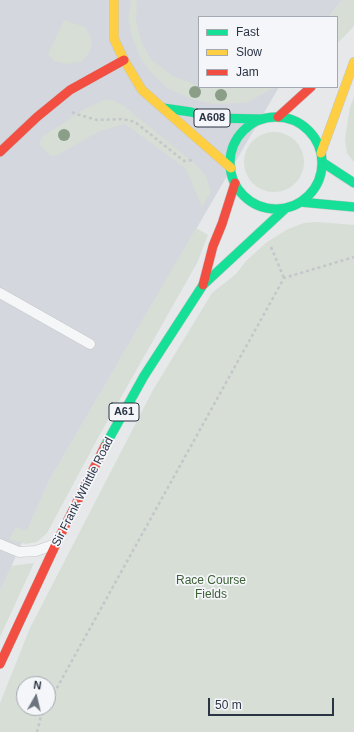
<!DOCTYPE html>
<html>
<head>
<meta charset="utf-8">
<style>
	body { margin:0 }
	#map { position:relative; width:354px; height:732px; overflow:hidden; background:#e6e8ea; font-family:Helvetica,sans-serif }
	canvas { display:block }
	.legend { position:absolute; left:198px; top:16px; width:140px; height:72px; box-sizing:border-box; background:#f4f6f9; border:1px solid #a4a8b1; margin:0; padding:5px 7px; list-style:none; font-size:12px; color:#2b3445 }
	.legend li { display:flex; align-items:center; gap:8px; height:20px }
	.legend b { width:20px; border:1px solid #a4a8b1 }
	.north { position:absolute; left:16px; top:676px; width:40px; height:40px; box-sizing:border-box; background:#f4f6f9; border:1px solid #a4a8b1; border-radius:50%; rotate:8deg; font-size:11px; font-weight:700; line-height:16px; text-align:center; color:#2b3445 }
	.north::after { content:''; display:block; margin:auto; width:14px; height:18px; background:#6c737f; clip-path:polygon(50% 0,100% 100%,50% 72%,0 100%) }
	.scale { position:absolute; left:208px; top:698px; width:126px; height:18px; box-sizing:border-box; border:2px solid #2b3445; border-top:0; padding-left:5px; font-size:12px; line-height:14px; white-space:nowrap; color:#2b3445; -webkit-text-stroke:3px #f4f6f9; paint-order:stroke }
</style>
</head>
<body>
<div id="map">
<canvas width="354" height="732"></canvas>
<ul class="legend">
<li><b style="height:5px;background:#16e098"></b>Fast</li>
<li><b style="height:5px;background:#ffcf43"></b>Slow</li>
<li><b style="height:5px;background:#f24e42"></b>Jam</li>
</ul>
<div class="north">N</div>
<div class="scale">50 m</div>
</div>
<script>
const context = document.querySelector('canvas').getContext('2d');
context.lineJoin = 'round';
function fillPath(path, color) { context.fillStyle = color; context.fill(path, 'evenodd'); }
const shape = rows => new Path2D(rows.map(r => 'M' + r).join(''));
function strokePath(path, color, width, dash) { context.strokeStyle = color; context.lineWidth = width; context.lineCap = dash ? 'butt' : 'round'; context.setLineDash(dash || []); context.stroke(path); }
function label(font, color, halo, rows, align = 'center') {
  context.font = font + ' Helvetica,sans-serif'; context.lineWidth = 3.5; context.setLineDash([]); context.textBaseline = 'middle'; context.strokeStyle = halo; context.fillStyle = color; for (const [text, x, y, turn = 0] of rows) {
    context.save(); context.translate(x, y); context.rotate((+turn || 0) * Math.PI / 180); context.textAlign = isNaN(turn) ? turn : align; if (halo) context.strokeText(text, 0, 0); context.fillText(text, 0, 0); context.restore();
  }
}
const built = shape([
	[0,0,342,0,329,17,199,17,199,87,279,87,49,481,0,592]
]);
const green = shape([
	[131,0,137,0,136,20,142,43,151,59,173,76,199,86,199,87,221,88,235,87,276,87,246,103,212,104,191,99,167,88,149,70,141,59,132,37,128,18],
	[342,0,354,0,354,26,337,44,337,17,329,17],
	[64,20,85,27,89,34,92,41,90,52,81,62,67,64,54,61,48,54],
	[354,97,354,162,347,153,345,139,350,107],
	[104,100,113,100,124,106,198,166,206,176,211,192,202,207,186,169,125,124,100,131,58,155,51,156,39,145,42,137,84,109],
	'244 162a30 30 0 1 1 60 0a30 30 0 1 1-60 0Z',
	[317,222,354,225,354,732,0,732,0,703,30,628,153,390,212,293,236,274,246,261,267,242,288,229,304,223],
	[24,684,48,684,48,708,24,708],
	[196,228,208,235,197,263,99,436,47,533,37,542,26,544,9,540,16,527,27,530,49,481],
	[34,563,0,637,0,592,11,566]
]);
const path = shape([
	[72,112,76,114,97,120,123,119,135,122,184,161,194,160],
	[271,247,284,278],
	[48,704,284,278,354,257],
	[37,732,41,716,46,708]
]);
const lane = shape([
	[0,293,90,344],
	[0,544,19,552,36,551,53,545]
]);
const fast = shape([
	[163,108,191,112,211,118,263,119],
	'230 163a46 46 0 1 1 92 0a46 46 0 1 1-92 0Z',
	[322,162,354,183],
	[300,202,354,207],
	[105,446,144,376,203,285,286,208]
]);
const slow = shape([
	[114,0,114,39,124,60,142,90,231,168],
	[321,153,354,62]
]);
const jam = shape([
	[278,117,311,87],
	[0,152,37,117,70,90,124,60],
	[203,285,213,246,222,224,235,183],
	[0,664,56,544,105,446]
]);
const trees = [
	[195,92],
	[221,95],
	[64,135]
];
const shields = [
	[212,118,36],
	[124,412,30]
];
const shieldNames = [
	["A608",212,118],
	["A61",124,412]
];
const streetNames = [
	["Sir Frank Whittle Road",83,492,-63]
];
const parkNames = [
	["Race Course",211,581],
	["Fields",211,595]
];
fillPath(built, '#d4d7dd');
fillPath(green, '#d6ded6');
strokePath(lane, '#c4c6c8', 11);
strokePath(fast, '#c4c6c8', 10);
strokePath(slow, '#c4c6c8', 10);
strokePath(jam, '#c4c6c8', 10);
strokePath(path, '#c5c6ca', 2.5, [3, 3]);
strokePath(lane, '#f5f6f7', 10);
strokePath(fast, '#16e098', 9);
strokePath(slow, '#ffcf43', 9);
strokePath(jam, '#f24e42', 9);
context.fillStyle = '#8a9e88';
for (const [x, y] of trees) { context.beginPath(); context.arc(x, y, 6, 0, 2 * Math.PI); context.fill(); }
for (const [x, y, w] of shields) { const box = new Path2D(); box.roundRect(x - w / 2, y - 9, w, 18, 3); context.fillStyle = '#f4f6f9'; context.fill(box); strokePath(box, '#2b3445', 1); }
label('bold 11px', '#2b3445', null, shieldNames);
label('12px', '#2b3445', '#f4f6f9', streetNames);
label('12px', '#3f6138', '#f4f6f9', parkNames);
</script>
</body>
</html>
